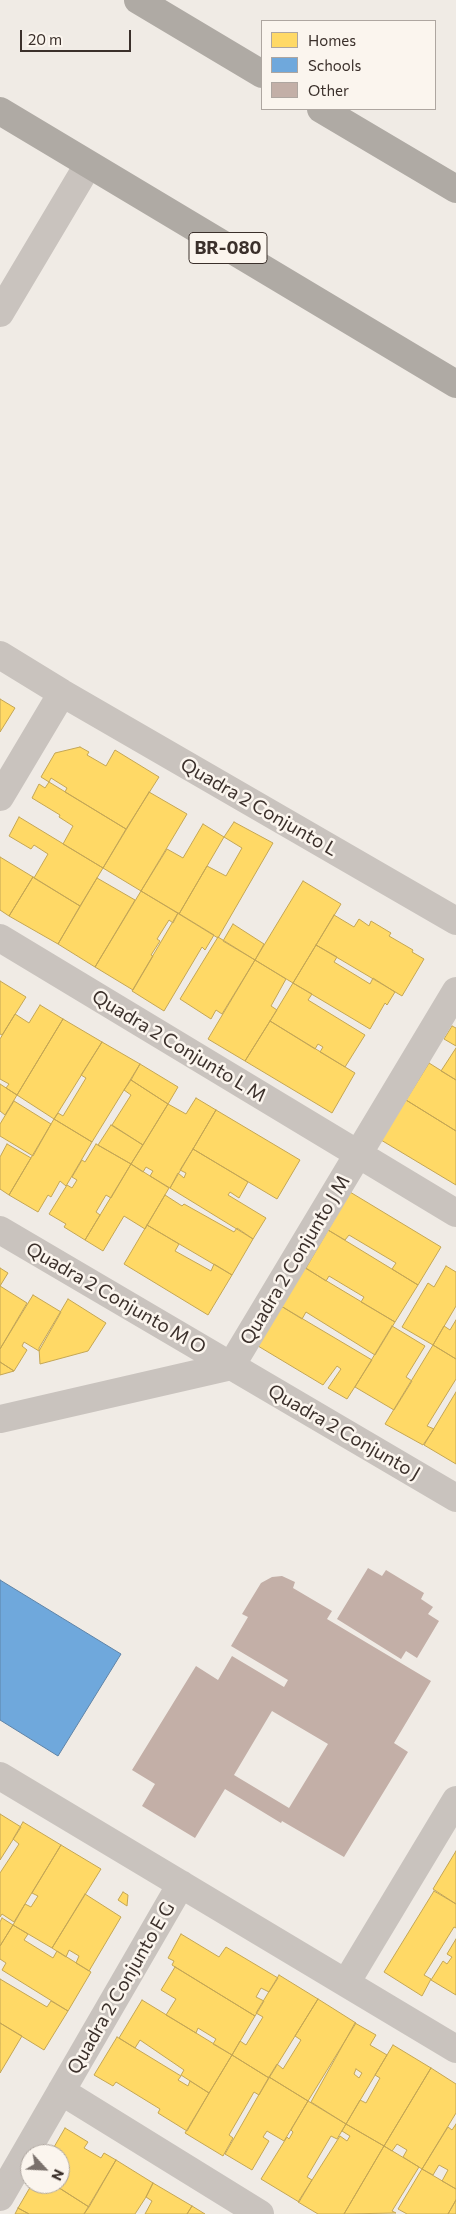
<!DOCTYPE html>
<html>
<head>
<meta charset="utf-8">
<style>
	body { margin:0 }
	#map { position:relative; width:456px; height:2214px; overflow:hidden; background:#f0ebe5; font-family:Commissioner,sans-serif }
	canvas { display:block }
	.legend { position:absolute; left:261px; top:20px; width:175px; height:90px; box-sizing:border-box; background:#fbf5ee; border:1px solid #aea6a0; margin:0; padding:6px 9px; list-style:none; font-size:15px; color:#3b302b }
	.legend li { display:flex; align-items:center; gap:10px; height:25px }
	.legend b { width:25px; border:1px solid #aea6a0 }
	.north { position:absolute; left:20px; top:2144px; width:50px; height:50px; box-sizing:border-box; background:#fbf5ee; border:1px solid #aea6a0; border-radius:50%; rotate:115deg; font-size:14px; font-weight:700; line-height:20px; text-align:center; color:#3b302b }
	.north::after { content:''; display:block; margin:auto; width:18px; height:22px; background:#7a716c; clip-path:polygon(50% 0,100% 100%,50% 72%,0 100%) }
	.scale { position:absolute; left:20px; top:30px; width:111px; height:22px; box-sizing:border-box; border:2px solid #3b302b; border-top:0; padding-left:6px; font-size:15px; line-height:18px; white-space:nowrap; color:#3b302b; -webkit-text-stroke:4px #fbf5ee; paint-order:stroke }
</style>
</head>
<body>
<div id="map">
<canvas width="456" height="2214"></canvas>
<ul class="legend">
<li><b style="height:14px;background:#ffd966"></b>Homes</li>
<li><b style="height:14px;background:#6fa8dc"></b>Schools</li>
<li><b style="height:14px;background:#c3afa7"></b>Other</li>
</ul>
<div class="north">N</div>
<div class="scale">20 m</div>
</div>
<script>
const context = document.querySelector('canvas').getContext('2d');
context.lineJoin = 'round';
function fillPath(path, color) { context.fillStyle = color; context.fill(path, 'evenodd'); }
const shape = rows => new Path2D(rows.map(r => 'M' + r).join(''));
function strokePath(path, color, width, dash) { context.strokeStyle = color; context.lineWidth = width; context.lineCap = dash ? 'butt' : 'round'; context.setLineDash(dash || []); context.stroke(path); }
function label(font, color, halo, rows, align = 'center') {
  context.font = font + ' Commissioner,sans-serif'; context.lineWidth = 5; context.setLineDash([]); context.textBaseline = 'middle'; context.strokeStyle = halo; context.fillStyle = color; for (const [text, x, y, turn = 0] of rows) {
    context.save(); context.translate(x, y); context.rotate((+turn || 0) * Math.PI / 180); context.textAlign = isNaN(turn) ? turn : align; if (halo) context.strokeText(text, 0, 0); context.fillText(text, 0, 0); context.restore();
  }
}
const homes = shape([
	[0,699,15,708,0,732,0,699],
	[80,747,89,752,87,755,106,766,115,750,159,777,126,829,65,792,67,788,51,778,49,782,41,777,55,753,80,747],
	[49,782,126,829,103,868,63,844,73,826,59,817,60,815,32,798,39,784,45,788,49,782],
	[149,792,187,814,141,891,103,868,149,792],
	[19,817,103,868,80,906,34,878,48,854,34,845,31,849,9,836,19,817],
	[234,822,273,843,218,938,179,914,207,866,226,876,242,848,224,837,234,822],
	[203,824,224,837,179,914,141,891,167,849,183,858,203,824],
	[0,857,33,877,9,916,0,910,0,857],
	[33,877,80,906,58,944,9,916,33,877],
	[97,878,135,900,95,967,58,944,97,878],
	[303,881,341,904,293,983,255,960,303,881],
	[141,891,178,913,173,923,169,920,157,939,160,941,151,955,153,956,133,990,95,967,141,891],
	[178,913,214,935,205,950,202,947,164,1011,132,991,178,913],
	[334,915,354,927,359,919,369,926,371,921,391,933,389,936,413,950,412,952,424,959,402,996,316,945,334,915],
	[233,924,264,944,255,960,223,941,233,924],
	[218,937,255,960,222,1014,216,1010,211,1019,180,999,218,937],
	[316,945,337,957,334,962,357,976,370,984,373,978,395,992,387,1005,385,1003,370,1029,293,983,316,945],
	[255,960,286,979,271,1006,277,1010,245,1061,208,1039,255,960],
	[0,981,26,997,2,1035,0,1034,0,981],
	[293,983,312,994,308,1000,365,1035,345,1067,320,1052,323,1047,318,1044,315,1049,270,1021,293,983],
	[40,1005,63,1019,17,1095,6,1088,9,1084,0,1079,0,1039,15,1014,29,1023,40,1005],
	[63,1019,102,1042,54,1119,17,1095,63,1019],
	[270,1021,355,1073,332,1113,245,1061,270,1021],
	[452,1026,456,1028,456,1046,444,1039,452,1026],
	[102,1042,140,1064,92,1142,54,1119,58,1113,63,1116,86,1078,81,1075,102,1042],
	[456,1048,456,1080,441,1071,456,1048],
	[429,1063,456,1080,456,1131,406,1100,429,1063],
	[140,1064,178,1087,168,1104,131,1080,140,1064],
	[131,1080,168,1104,143,1145,112,1125,131,1095,124,1090,131,1080],
	[0,1084,17,1095,5,1115,0,1111,0,1084],
	[196,1098,216,1110,170,1188,150,1176,153,1171,146,1167,143,1172,131,1164,168,1104,186,1114,196,1098],
	[406,1100,456,1131,456,1185,381,1140,406,1100],
	[14,1101,51,1124,33,1156,0,1136,0,1124,14,1101],
	[216,1110,300,1160,277,1199,193,1149,216,1110],
	[54,1119,92,1142,66,1186,60,1181,51,1197,48,1195,38,1212,9,1195,54,1119],
	[111,1125,143,1145,131,1164,98,1145,111,1125],
	[7,1144,31,1158,9,1195,0,1189,0,1157,7,1144],
	[96,1144,131,1164,111,1198,106,1195,96,1212,100,1215,85,1240,64,1227,66,1224,49,1214,67,1185,72,1188,77,1180,72,1177,82,1160,85,1162,96,1144],
	[193,1149,248,1182,239,1198,230,1192,228,1195,266,1218,253,1239,170,1188,178,1173,184,1178,186,1173,180,1170,193,1149],
	[131,1164,169,1188,145,1229,124,1216,103,1251,85,1240,131,1164],
	[350,1192,441,1247,418,1285,392,1269,396,1263,349,1235,345,1240,328,1230,350,1192],
	[165,1195,182,1206,184,1204,234,1232,237,1228,253,1239,232,1275,147,1225,165,1195],
	[147,1225,179,1244,175,1251,211,1271,214,1264,232,1275,208,1315,124,1264,147,1225],
	[328,1230,418,1285,395,1322,361,1302,364,1297,329,1276,326,1281,306,1268,328,1230],
	[446,1266,456,1272,456,1306,433,1345,402,1327,428,1283,434,1287,446,1266],
	[0,1268,8,1273,0,1286,0,1268],
	[305,1268,395,1322,375,1355,306,1312,302,1319,281,1306,305,1268],
	[0,1286,27,1303,0,1349,0,1286],
	[33,1295,61,1312,39,1351,24,1342,22,1346,27,1350,14,1371,0,1362,0,1349,33,1295],
	[68,1299,106,1323,88,1351,40,1364,39,1348,68,1299],
	[281,1306,372,1360,347,1399,328,1388,341,1369,337,1366,323,1385,258,1346,281,1306],
	[456,1320,456,1359,433,1345,444,1326,450,1330,456,1320],
	[392,1326,425,1346,406,1377,412,1381,394,1410,355,1387,392,1326],
	[433,1345,456,1359,456,1379,427,1426,434,1429,423,1445,385,1424,433,1345],
	[0,1362,14,1371,0,1375,0,1362],
	[456,1392,456,1464,424,1445,456,1392],
	[0,1814,21,1827,0,1860,0,1814],
	[23,1822,61,1845,14,1922,2,1914,0,1917,0,1873,19,1844,13,1839,23,1822],
	[61,1845,101,1869,52,1948,13,1925,25,1904,31,1907,38,1896,32,1893,61,1845],
	[456,1851,456,1904,433,1889,456,1851],
	[434,1891,456,1904,456,1928,454,1927,426,1972,424,1975,431,1979,422,1996,384,1972,434,1891],
	[123,1892,128,1895,127,1906,118,1900,123,1892],
	[85,1894,121,1917,89,1971,76,1963,79,1956,69,1950,66,1957,52,1948,85,1894],
	[2,1918,13,1925,0,1946,0,1922,2,1918],
	[13,1925,28,1934,24,1940,53,1958,57,1951,91,1972,68,2011,2,1970,6,1963,0,1959,0,1946,13,1925],
	[181,1934,219,1957,226,1947,278,1978,269,1992,261,1988,256,1997,264,2001,255,2016,172,1965,174,1961,168,1958,181,1934],
	[456,1939,456,1995,431,1980,443,1961,447,1964,452,1957,447,1954,456,1939],
	[175,1967,255,2016,232,2055,213,2044,216,2039,198,2028,196,2033,166,2015,176,1999,161,1990,175,1967],
	[279,1975,318,1999,269,2078,232,2055,240,2041,246,2045,263,2017,256,2013,279,1975],
	[0,1979,47,2007,51,2001,68,2011,44,2050,0,2023,0,1979],
	[318,1999,356,2023,308,2101,269,2077,277,2064,283,2069,301,2040,295,2036,318,1999],
	[142,2000,232,2055,209,2093,181,2075,184,2070,140,2040,135,2048,119,2038,142,2000],
	[0,2023,22,2036,0,2073,0,2023],
	[355,2023,376,2035,370,2045,387,2055,346,2124,311,2102,355,2023],
	[356,2069,362,2073,359,2078,354,2074,356,2069],
	[117,2037,181,2076,178,2080,188,2086,190,2081,209,2093,187,2131,158,2113,160,2109,116,2082,113,2086,94,2075,117,2037],
	[393,2045,431,2068,384,2146,346,2124,360,2100,366,2103,380,2078,375,2075,393,2045],
	[232,2055,269,2078,259,2095,254,2092,229,2135,233,2138,223,2156,185,2133,232,2055],
	[431,2068,456,2084,456,2113,422,2169,403,2157,407,2150,397,2144,392,2151,384,2146,431,2068],
	[269,2077,308,2101,284,2141,267,2131,263,2137,269,2141,252,2170,225,2154,269,2077],
	[308,2101,346,2124,337,2139,331,2136,307,2177,312,2180,299,2202,261,2179,287,2137,289,2139,293,2132,291,2130,308,2101],
	[346,2124,384,2146,344,2214,318,2214,298,2202,340,2136,347,2141,350,2136,342,2131,346,2124],
	[456,2124,456,2189,442,2181,448,2170,439,2165,433,2175,422,2169,448,2127,452,2130,456,2124],
	[65,2128,88,2142,84,2148,101,2158,104,2153,116,2160,89,2207,53,2184,60,2184,60,2154,50,2154,65,2128],
	[384,2146,419,2167,392,2211,396,2213,344,2214,384,2146],
	[116,2160,153,2183,146,2197,135,2214,84,2214,116,2160],
	[422,2169,456,2189,456,2200,448,2214,407,2214,398,2209,422,2169],
	[153,2183,192,2206,187,2214,145,2214,152,2201,146,2197,153,2183],
	[32,2184,53,2184,89,2207,84,2214,29,2214,18,2208,32,2184],
	[456,2200,456,2214,448,2214,456,2200],
	[192,2206,205,2214,187,2214,192,2206],
	[18,2208,29,2214,15,2214,18,2208]
]);
const schools = shape([
	[0,1580,121,1654,58,1756,0,1720,0,1580]
]);
const building = shape([
	[368,1568,382,1576,386,1570,424,1593,421,1599,433,1607,428,1614,439,1621,417,1658,406,1651,401,1659,337,1619],
	[282,1576,295,1582,293,1588,332,1611,327,1619,431,1681,394,1743,408,1752,344,1857,282,1821,281,1823,225,1789,195,1838,142,1806,155,1784,132,1770,196,1666,218,1680,232,1656,284,1687,288,1680,231,1646,248,1617,242,1614,261,1583,272,1577],
	[272,1711,328,1744,289,1808,234,1775]
]);
const minor = shape([
	[0,313,88,165],
	[0,655,62,693,456,921],
	[0,797,62,693],
	[0,938,456,1213],
	[0,1230,456,1498],
	[231,1366,456,991],
	[0,1419,231,1366],
	[0,1776,456,2049],
	[346,1983,456,1800],
	[61,2091,260,2214],
	[0,2197,181,1884]
]);
const highway = shape([
	[138,0,262,74],
	[321,109,456,189],
	[0,111,456,384]
]);
const shields = [
	[228,248,78]
];
const shieldNames = [
	["BR-080",228,248]
];
const streetNames = [
	["Quadra 2 Conjunto L",259,807,30],
	["Quadra 2 Conjunto L M",179,1046,31],
	["Quadra 2 Conjunto J M",295,1260,-59],
	["Quadra 2 Conjunto M O",116,1298,30],
	["Quadra 2 Conjunto J",344,1432,30],
	["Quadra 2 Conjunto E G",121,1988,-60]
];
fillPath(homes, '#ffd966');
strokePath(homes, '#c4a654', 1);
fillPath(schools, '#6fa8dc');
strokePath(schools, '#5f84a7', 1);
fillPath(building, '#c3afa7');
strokePath(minor, '#c9c3be', 28);
strokePath(highway, '#afaaa4', 28);
for (const [x, y, w] of shields) { const box = new Path2D(); box.roundRect(x - w / 2, y - 15.5, w, 31, 4); context.fillStyle = '#fbf5ee'; context.fill(box); strokePath(box, '#3b302b', 1); }
label('bold 18px', '#3b302b', null, shieldNames);
label('19px', '#3b302b', '#fbf5ee', streetNames);
</script>
</body>
</html>
